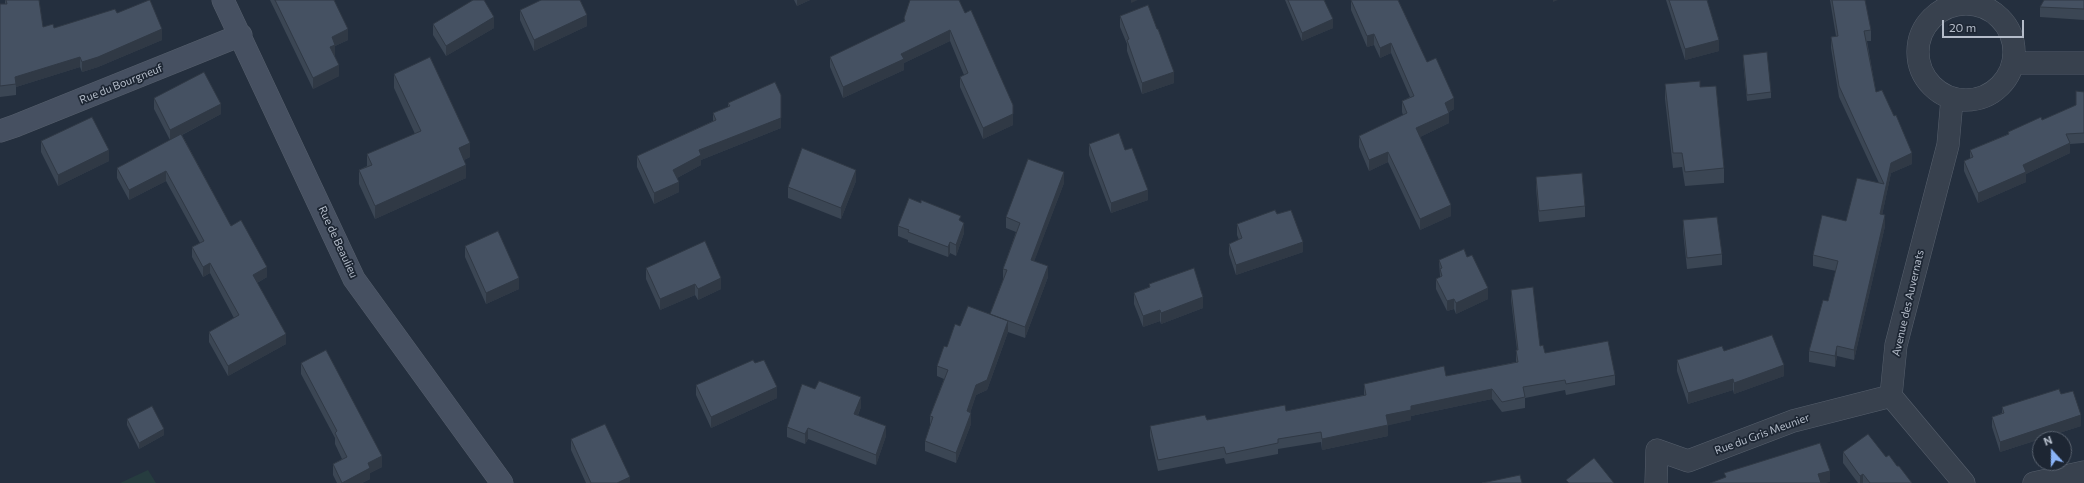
<!DOCTYPE html>
<html>
<head>
<meta charset="utf-8">
<style>
	body { margin:0 }
	#map { position:relative; width:2084px; height:483px; overflow:hidden; background:#242f3e; font-family:Commissioner,sans-serif }
	canvas { display:block }
	.north { position:absolute; left:2032px; top:431px; width:40px; height:40px; box-sizing:border-box; background:#1d2633; border:1px solid #59626f; border-radius:50%; rotate:339deg; font-size:11px; font-weight:700; line-height:16px; text-align:center; color:#b4bcc9 }
	.north::after { content:''; display:block; margin:auto; width:14px; height:18px; background:#8ab4f8; clip-path:polygon(50% 0,100% 100%,50% 72%,0 100%) }
	.scale { position:absolute; left:1942px; top:20px; width:82px; height:18px; box-sizing:border-box; border:2px solid #b4bcc9; border-top:0; padding-left:5px; font-size:12px; line-height:14px; white-space:nowrap; color:#b4bcc9; -webkit-text-stroke:3px #1d2633; paint-order:stroke }
</style>
</head>
<body>
<div id="map">
<canvas width="2084" height="483"></canvas>
<div class="north">N</div>
<div class="scale">20 m</div>
</div>
<script>
const context = document.querySelector('canvas').getContext('2d');
context.lineJoin = 'round';
function fillPath(path, color) { context.fillStyle = color; context.fill(path, 'evenodd'); }
const shape = rows => new Path2D(rows.map(r => 'M' + r).join(''));
function strokePath(path, color, width, dash) { context.strokeStyle = color; context.lineWidth = width; context.lineCap = dash ? 'butt' : 'round'; context.setLineDash(dash || []); context.stroke(path); }
function label(font, color, halo, rows, align = 'center') {
  context.font = font + ' Commissioner,sans-serif'; context.lineWidth = 3.5; context.setLineDash([]); context.textBaseline = 'middle'; context.strokeStyle = halo; context.fillStyle = color; for (const [text, x, y, turn = 0] of rows) {
    context.save(); context.translate(x, y); context.rotate((+turn || 0) * Math.PI / 180); context.textAlign = isNaN(turn) ? turn : align; if (halo) context.strokeText(text, 0, 0); context.fillText(text, 0, 0); context.restore();
  }
}
const green = shape([
	[148,470,156,483,120,483]
]);
const street = shape([
	'1918 52a48 48 0 1 1 96 0a48 48 0 1 1-96 0Z',
	[2014,63,2084,63],
	[1952,99,1948,145,1896,345,1891,396,1964,483],
	[1656,483,1657,450,1688,461,1793,421,1891,396],
	[2034,483,2084,472]
]);
const secondary = shape([
	[223,0,354,279,502,483],
	[0,131,15,126,241,35]
]);
const wall = shape([
	[5,0,39,0,43,27,54,28,117,13,162,40,98,67,82,72,80,67,16,87,16,95,0,97,0,4,5,4],
	[270,0,334,0,348,40,335,46,335,56,334,56,339,76,313,89],
	[794,0,810,0,797,6],
	[959,0,1013,125,983,139,960,87,960,77,964,75,950,41,904,63,904,70,843,98,830,67,830,57,904,22,904,18],
	[1285,0,1324,0,1333,28,1302,41],
	[1351,0,1398,0,1427,62,1454,109,1449,112,1449,123,1420,137,1451,216,1420,230,1388,162,1369,171,1359,147,1359,136,1403,115,1402,112,1402,101,1410,97,1391,53,1380,58,1374,45,1367,47,1351,10],
	[1666,0,1707,0,1719,51,1685,60],
	[1830,0,1865,0,1871,30,1871,41,1867,41,1876,92,1912,164,1891,173,1882,215,1885,226,1854,360,1837,356,1835,367,1809,362,1809,351,1828,301,1836,271,1813,266,1813,255,1846,221,1879,183,1839,97,1831,48,1831,37,1836,36],
	[2084,0,2084,20,2040,17,2040,7],
	[520,10,587,26,534,51,520,20],
	[1120,16,1157,29,1174,83,1142,94,1127,51,1127,44,1120,27],
	[433,24,494,28,446,56,433,35],
	[1743,55,1771,92,1771,98,1747,101,1743,61],
	[394,74,470,157,464,160,466,178,375,219,359,184,359,170,367,166,367,154,415,134,394,88],
	[1665,84,1700,87,1724,168,1724,183,1685,186,1682,167,1673,168,1665,99],
	[2084,92,2084,143,2070,144,2070,153,2026,174,2026,182,1978,203,1964,171,1964,161,1970,159,1970,150,2008,134,2008,132,2042,120,2076,105],
	[154,98,221,114,182,135,231,226,267,277,257,283,286,344,228,376,209,342,209,332,234,318,210,273,203,277,192,257,192,247,200,243,166,181,129,200,117,178,117,168,170,140,154,109],
	[728,103,781,128,701,160,701,165,677,178,679,192,654,204,637,167,637,156,713,121,713,113,728,107],
	[41,141,109,161,58,186,41,152],
	[1089,144,1125,150,1148,200,1111,213,1089,155],
	[1536,177,1585,206,1585,217,1539,222,1536,188],
	[856,181,841,219,788,198,788,187],
	[1064,183,1034,261,1048,277,1025,338,1008,332,987,390,976,395,970,413,971,424,956,463,925,451,925,441,930,426,930,416,944,379,937,376,937,366,947,347,960,326,990,314,1003,280,1003,269,1016,232,1006,228,1006,217],
	[1277,214,1303,252,1236,275,1229,254,1229,244,1239,240,1237,235,1237,224],
	[1683,220,1722,254,1722,265,1687,269,1683,231],
	[961,221,964,233,956,256,950,253,948,257,908,242,908,240,898,236,898,226],
	[465,246,519,289,486,304,465,257],
	[1467,257,1488,299,1456,314,1454,309,1447,311,1436,289,1436,279,1440,277,1439,260],
	[646,268,721,289,698,300,695,295,660,310,646,279],
	[1149,284,1203,308,1161,324,1160,321,1143,327,1134,304,1134,293,1149,287],
	[1511,290,1540,346,1545,353,1615,375,1615,385,1566,395,1565,390,1525,398,1525,408,1502,412,1492,399,1411,416,1411,420,1388,425,1388,436,1322,450,1321,442,1278,449,1278,454,1226,464,1224,458,1158,471,1150,436,1150,426,1207,420,1286,411,1364,395,1364,384,1446,376,1516,362,1516,350,1517,350,1511,300],
	[1724,351,1784,376,1734,394,1733,390,1688,404,1677,371,1677,360],
	[301,363,382,467,370,473,370,479,362,483,337,483,333,475,333,464,342,459,335,444,335,438,301,374],
	[755,363,777,398,711,428,696,395,696,385],
	[2061,394,2081,426,2000,452,1992,427,1992,417,2002,413,2002,407],
	[861,407,858,415,886,436,876,465,808,439,805,444,787,437,787,427],
	[127,419,164,435,139,449,127,425],
	[571,439,630,483,586,483,571,450],
	[1843,452,1886,457,1897,466,1912,483,1858,483,1843,463]
]);
const shadedWall = shape([
	[797,0,810,0,797,6],
	[1131,0,1138,0,1131,3],
	[1553,0,1558,0,1553,2],
	[587,15,587,26,534,51,534,40],
	[494,17,494,28,446,56,446,46],
	[1333,19,1333,28,1302,41,1302,33],
	[162,29,162,40,98,67,82,72,82,62],
	[348,29,348,40,335,46,335,56,330,58,330,47,332,37],
	[950,30,950,41,904,63,904,70,843,98,843,87,901,54],
	[1374,34,1374,45,1367,47,1367,36],
	[1719,40,1719,51,1685,60,1685,49],
	[1391,43,1391,53,1380,58,1380,48],
	[80,57,80,67,16,87,15,77],
	[339,65,339,76,313,89,313,78],
	[1174,72,1174,83,1142,94,1142,83],
	[1454,98,1454,109,1445,114,1445,103],
	[221,104,221,114,170,141,170,130],
	[1449,113,1449,123,1416,139,1416,128],
	[1013,114,1013,125,983,139,983,128],
	[781,118,781,128,701,160,701,165,673,180,673,170,699,150],
	[470,143,470,157,459,162,459,148],
	[2070,143,2070,153,2026,174,2026,182,1978,203,1978,193,2023,165],
	[109,150,109,161,58,186,58,175],
	[1388,152,1388,162,1369,171,1369,160],
	[1912,153,1912,164,1891,173,1880,225,1880,214,1891,163],
	[466,165,466,178,375,219,375,206],
	[856,170,856,181,841,219,841,208],
	[166,171,166,181,129,200,129,190],
	[1064,172,1064,183,1031,270,1031,260],
	[679,182,679,192,654,204,654,193],
	[1148,190,1148,200,1111,213,1111,203],
	[1451,205,1451,216,1420,230,1420,219],
	[1885,215,1885,226,1854,360,1854,350],
	[964,223,964,233,956,256,956,245],
	[950,242,950,253,948,257,948,247],
	[1303,242,1303,252,1236,275,1236,265],
	[210,263,210,273,203,277,203,267],
	[1048,266,1048,277,1025,338,1025,327],
	[267,267,267,277,253,285,253,275],
	[519,278,519,289,486,304,486,293],
	[721,278,721,289,698,300,698,289],
	[695,284,695,295,660,310,660,299],
	[1488,288,1488,299,1456,314,1456,303],
	[1203,297,1203,308,1161,324,1161,313],
	[1454,299,1454,309,1447,311,1447,301],
	[1160,310,1160,321,1143,327,1143,316],
	[1008,321,1008,332,987,390,976,395,967,422,967,411,976,385],
	[286,334,286,344,228,376,228,366],
	[1837,346,1837,356,1835,367,1835,356],
	[1784,365,1784,376,1734,394,1734,383],
	[1733,379,1733,390,1688,404,1688,393],
	[777,387,777,398,711,428,711,417],
	[1492,389,1492,399,1411,416,1411,420,1386,426,1386,415,1411,406],
	[861,397,861,407,854,424,854,414],
	[971,413,971,424,956,463,956,453],
	[2081,415,2081,426,2000,452,2000,442],
	[1388,425,1388,436,1322,450,1322,439],
	[886,426,886,436,876,465,876,455],
	[808,428,808,439,805,444,805,434],
	[164,429,164,435,139,449,139,443],
	[382,456,382,467,370,473,370,479,362,483,342,483,368,463],
	[1830,471,1830,482,1826,483,1818,483,1818,474],
	[1863,474,1863,483,1860,483,1860,476],
	[630,477,630,483,617,483]
]);
const building = shape([
	[6,0,39,0,43,27,53,24,54,28,115,9,117,13,149,0,150,0,162,29,98,57,82,62,80,57,15,77,16,84,0,86,0,4,7,4,6,0],
	[275,0,334,0,348,29,332,37,335,45,330,47,339,65,313,78,275,0],
	[473,0,484,0,494,17,446,46,433,24,473,0],
	[541,0,580,0,587,15,534,40,520,10,541,0],
	[910,0,959,0,965,13,971,10,1013,105,1013,114,983,128,960,77,968,73,950,30,901,54,904,59,843,87,830,57,905,21,904,18,910,0],
	[1288,0,1324,0,1333,19,1302,33,1288,0],
	[1351,0,1398,0,1427,62,1436,58,1454,98,1445,103,1449,113,1416,128,1451,205,1420,219,1388,152,1369,160,1359,136,1407,113,1402,101,1414,96,1391,43,1380,48,1374,34,1367,36,1351,0],
	[1669,0,1707,0,1719,40,1685,49,1669,0],
	[1832,0,1865,0,1871,30,1864,31,1876,92,1882,90,1894,116,1896,115,1912,153,1891,163,1880,214,1885,215,1854,350,1837,346,1835,356,1809,351,1823,300,1828,301,1838,261,1813,255,1822,215,1846,221,1857,178,1884,184,1839,86,1831,37,1838,36,1832,0],
	[2044,0,2084,0,2084,9,2040,7,2044,0],
	[1148,5,1157,29,1158,29,1174,72,1142,83,1127,40,1129,39,1120,16,1148,5],
	[1767,52,1771,92,1747,95,1743,55,1767,52],
	[430,57,470,143,459,148,466,165,375,206,359,170,372,165,367,154,421,131,394,74,430,57],
	[204,72,221,104,170,130,154,98,204,72],
	[1700,81,1700,87,1716,86,1724,168,1685,172,1682,153,1673,153,1665,84,1700,81],
	[775,82,781,95,781,118,699,150,701,155,673,170,679,182,654,193,637,156,716,120,713,113,730,106,728,103,775,82],
	[2076,91,2084,92,2084,133,2066,134,2070,143,2023,165,2026,172,1978,193,1964,161,1973,157,1970,150,2009,134,2008,132,2041,117,2042,120,2076,105,2076,91],
	[92,117,109,150,58,175,41,141,92,117],
	[1119,133,1125,150,1132,148,1148,190,1111,203,1089,144,1119,133],
	[181,134,231,226,241,220,267,267,253,275,286,334,228,366,209,332,239,315,210,263,203,267,192,247,204,241,166,171,129,190,117,168,181,134],
	[802,148,856,170,841,208,788,187,802,148],
	[1028,159,1064,172,1031,260,1048,266,1025,327,990,314,1007,270,1003,269,1020,223,1006,217,1028,159],
	[1582,173,1585,206,1539,211,1536,177,1582,173],
	[909,198,921,203,921,200,961,216,959,220,964,223,956,245,950,242,948,247,908,232,909,230,898,226,909,198],
	[1275,210,1277,214,1291,210,1303,242,1236,265,1229,244,1242,238,1237,224,1275,210],
	[1717,217,1722,254,1687,258,1683,220,1717,217],
	[498,231,519,278,486,293,465,246,498,231],
	[705,241,721,278,698,289,695,284,660,299,646,268,705,241],
	[1464,249,1467,257,1472,255,1488,288,1456,303,1454,299,1447,301,1436,279,1442,276,1440,269,1442,268,1439,260,1464,249],
	[1194,268,1203,297,1161,313,1160,310,1143,316,1134,293,1150,287,1149,284,1194,268],
	[1533,287,1540,346,1543,345,1545,353,1608,341,1615,375,1566,384,1565,380,1523,387,1525,397,1502,402,1492,389,1411,406,1411,410,1386,415,1388,425,1322,439,1321,432,1278,439,1278,443,1226,454,1224,447,1158,460,1150,426,1205,415,1207,420,1285,405,1286,411,1366,395,1364,384,1444,366,1446,376,1518,362,1516,350,1518,350,1511,290,1533,287],
	[968,306,1008,321,987,380,976,385,967,411,971,413,956,453,925,441,933,417,930,416,948,370,937,366,944,346,947,347,955,324,960,326,968,306],
	[1772,335,1784,365,1734,383,1733,379,1688,393,1677,360,1722,346,1724,351,1772,335],
	[326,350,382,456,368,463,370,468,342,483,333,464,347,457,335,433,337,431,301,363,326,350],
	[753,360,755,363,764,360,777,387,711,417,696,385,753,360],
	[819,381,861,397,854,414,886,426,876,455,808,428,805,434,787,427,802,384,815,389,819,381],
	[2059,389,2061,394,2073,391,2081,415,2000,442,1992,417,2004,413,2002,407,2059,389],
	[152,406,164,429,139,443,127,419,152,406],
	[605,424,630,477,617,483,591,483,571,439,605,424],
	[1868,434,1886,457,1889,455,1897,466,1899,466,1912,483,1870,483,1863,474,1860,476,1843,452,1868,434],
	[1820,443,1830,471,1818,474,1821,483,1710,483,1726,477,1724,473,1820,443],
	[1594,458,1614,483,1569,483,1566,480,1594,458],
	[1520,475,1522,483,1482,483,1520,475]
]);
const streetNames = [
	["Rue du Bourgneuf",121,84,-22],
	["Rue de Beaulieu",338,242,65],
	["Avenue des Auvernats",1908,303,-77],
	["Rue du Gris Meunier",1762,434,-20]
];
fillPath(green, '#263c3f');
strokePath(street, '#565f6c', 23);
strokePath(secondary, '#565f6c', 23);
strokePath(street, '#38414e', 22);
strokePath(secondary, '#465061', 22);
fillPath(wall, '#3b4654');
fillPath(shadedWall, '#303945');
fillPath(building, '#455162');
strokePath(building, '#303945', 1);
label('11px', '#b4bcc9', '#1d2633', streetNames);
</script>
</body>
</html>
